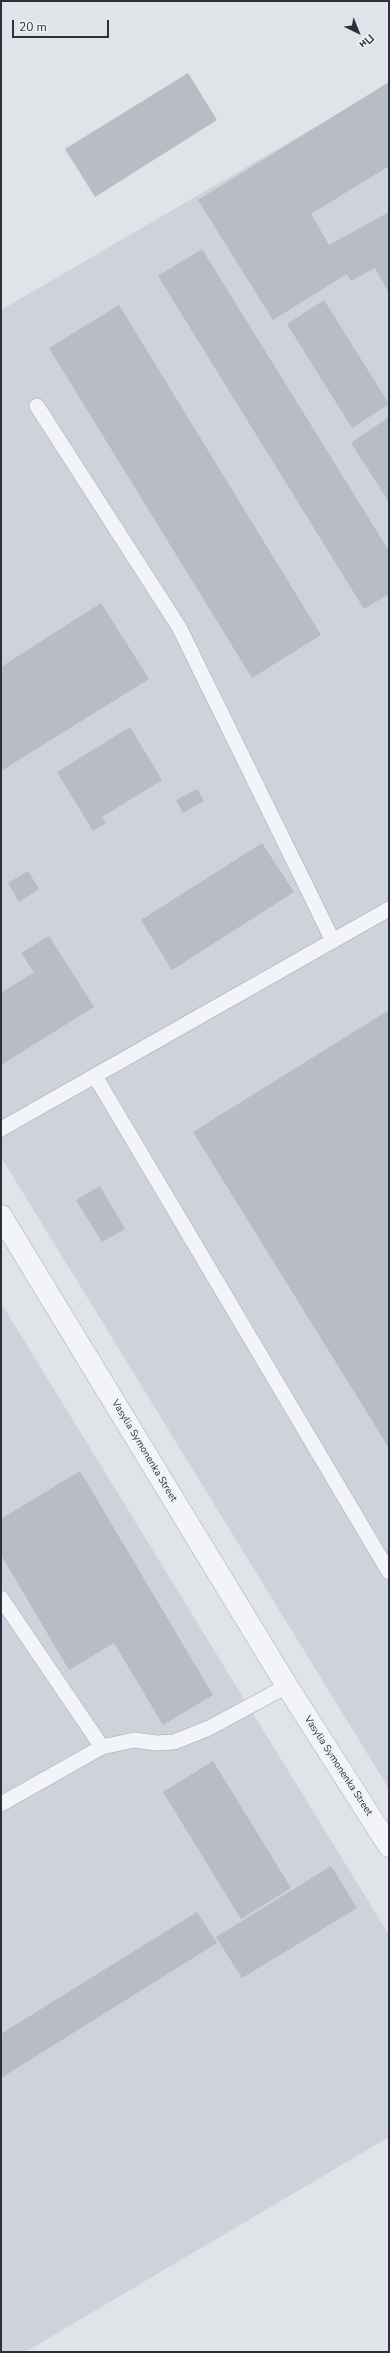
<!DOCTYPE html>
<html>
<head>
<meta charset="utf-8">
<style>
	body { margin:0 }
	#map { position:relative; width:390px; height:2353px; overflow:hidden; background:#e0e3e8; font-family:"Nunito Sans",sans-serif }
	canvas { display:block }
	.frame { position:absolute; inset:0; border:2px solid #29313f; pointer-events:none }
	.north { position:absolute; left:338px; top:12px; width:40px; height:40px; -webkit-text-stroke:3px #f0f2f6; paint-order:stroke; rotate:137deg; font-size:11px; font-weight:700; line-height:16px; text-align:center; color:#29313f }
	.north::after { content:''; display:block; margin:auto; width:14px; height:18px; background:#29313f; clip-path:polygon(50% 0,100% 100%,50% 72%,0 100%) }
	.scale { position:absolute; left:12px; top:20px; width:97px; height:18px; box-sizing:border-box; border:2px solid #29313f; border-top:0; padding-left:5px; font-size:12px; line-height:14px; white-space:nowrap; color:#29313f; -webkit-text-stroke:3px #f0f2f6; paint-order:stroke }
</style>
</head>
<body>
<div id="map">
<canvas width="390" height="2353"></canvas>
<div class="frame"></div>
<div class="north">Пн</div>
<div class="scale">20 m</div>
</div>
<script>
const context = document.querySelector('canvas').getContext('2d');
context.lineJoin = 'round';
function fillPath(path, color) { context.fillStyle = color; context.fill(path, 'evenodd'); }
const shape = rows => new Path2D(rows.map(r => 'M' + r).join(''));
function strokePath(path, color, width, dash) { context.strokeStyle = color; context.lineWidth = width; context.lineCap = dash ? 'butt' : 'round'; context.setLineDash(dash || []); context.stroke(path); }
function label(font, color, halo, rows, align = 'center') {
  context.font = font + ' "Nunito Sans",sans-serif'; context.lineWidth = 4; context.setLineDash([]); context.textBaseline = 'middle'; context.strokeStyle = halo; context.fillStyle = color; for (const [text, x, y, turn = 0] of rows) {
    context.save(); context.translate(x, y); context.rotate((+turn || 0) * Math.PI / 180); context.textAlign = isNaN(turn) ? turn : align; if (halo) context.strokeText(text, 0, 0); context.fillText(text, 0, 0); context.restore();
  }
}
const built = shape([
	[389,84,389,1789,1,1157,1,310],
	[1,1303,389,1935,389,2137,25,2352,1,2352]
]);
const building = shape([
	[188,73,217,120,95,197,65,149],
	[389,82,389,166,311,214,329,245,389,212,389,293,375,268,351,281,347,274,273,320,198,200],
	[202,249,389,551,389,594,364,609,158,276],
	[324,300,389,404,352,428,287,324],
	[119,305,321,635,252,678,49,348],
	[389,417,389,502,351,443],
	[101,603,149,679,1,771,1,667],
	[130,727,162,780,102,817,106,823,93,831,57,772],
	[197,789,204,801,183,813,176,800],
	[262,843,294,892,172,970,141,920],
	[28,871,39,889,19,902,8,883],
	[49,936,94,1007,1,1065,1,993,34,972,21,953],
	[389,1010,389,1448,193,1132],
	[100,1186,125,1229,102,1242,76,1200],
	[80,1471,213,1695,163,1725,114,1643,69,1670,1,1555,1,1519],
	[213,1761,291,1888,241,1919,163,1792],
	[331,1866,357,1908,242,1978,216,1937],
	[197,1912,217,1943,1,2078,1,2034]
]);
const service = shape([
	[37,406,179,627,333,941],
	[95,1076,389,1572],
	[1,1129,389,909],
	[1,1598,102,1747],
	[1,1804,102,1747,134,1740,157,1743,174,1742,209,1728,287,1686]
]);
const minor = shape([
	[1,1216,287,1686,389,1846]
]);
const streetNames = [
	["Vasylia Symonenka Street",144,1451,59],
	["Vasylia Symonenka Street",338,1766,57]
];
fillPath(built, '#ced2da');
fillPath(building, '#b7bcc5');
strokePath(service, '#a5aab2', 16);
strokePath(minor, '#a5aab2', 23);
strokePath(service, '#f3f4f7', 15);
strokePath(minor, '#f3f4f7', 22);
label('10px', '#29313f', '#f0f2f6', streetNames);
</script>
</body>
</html>
